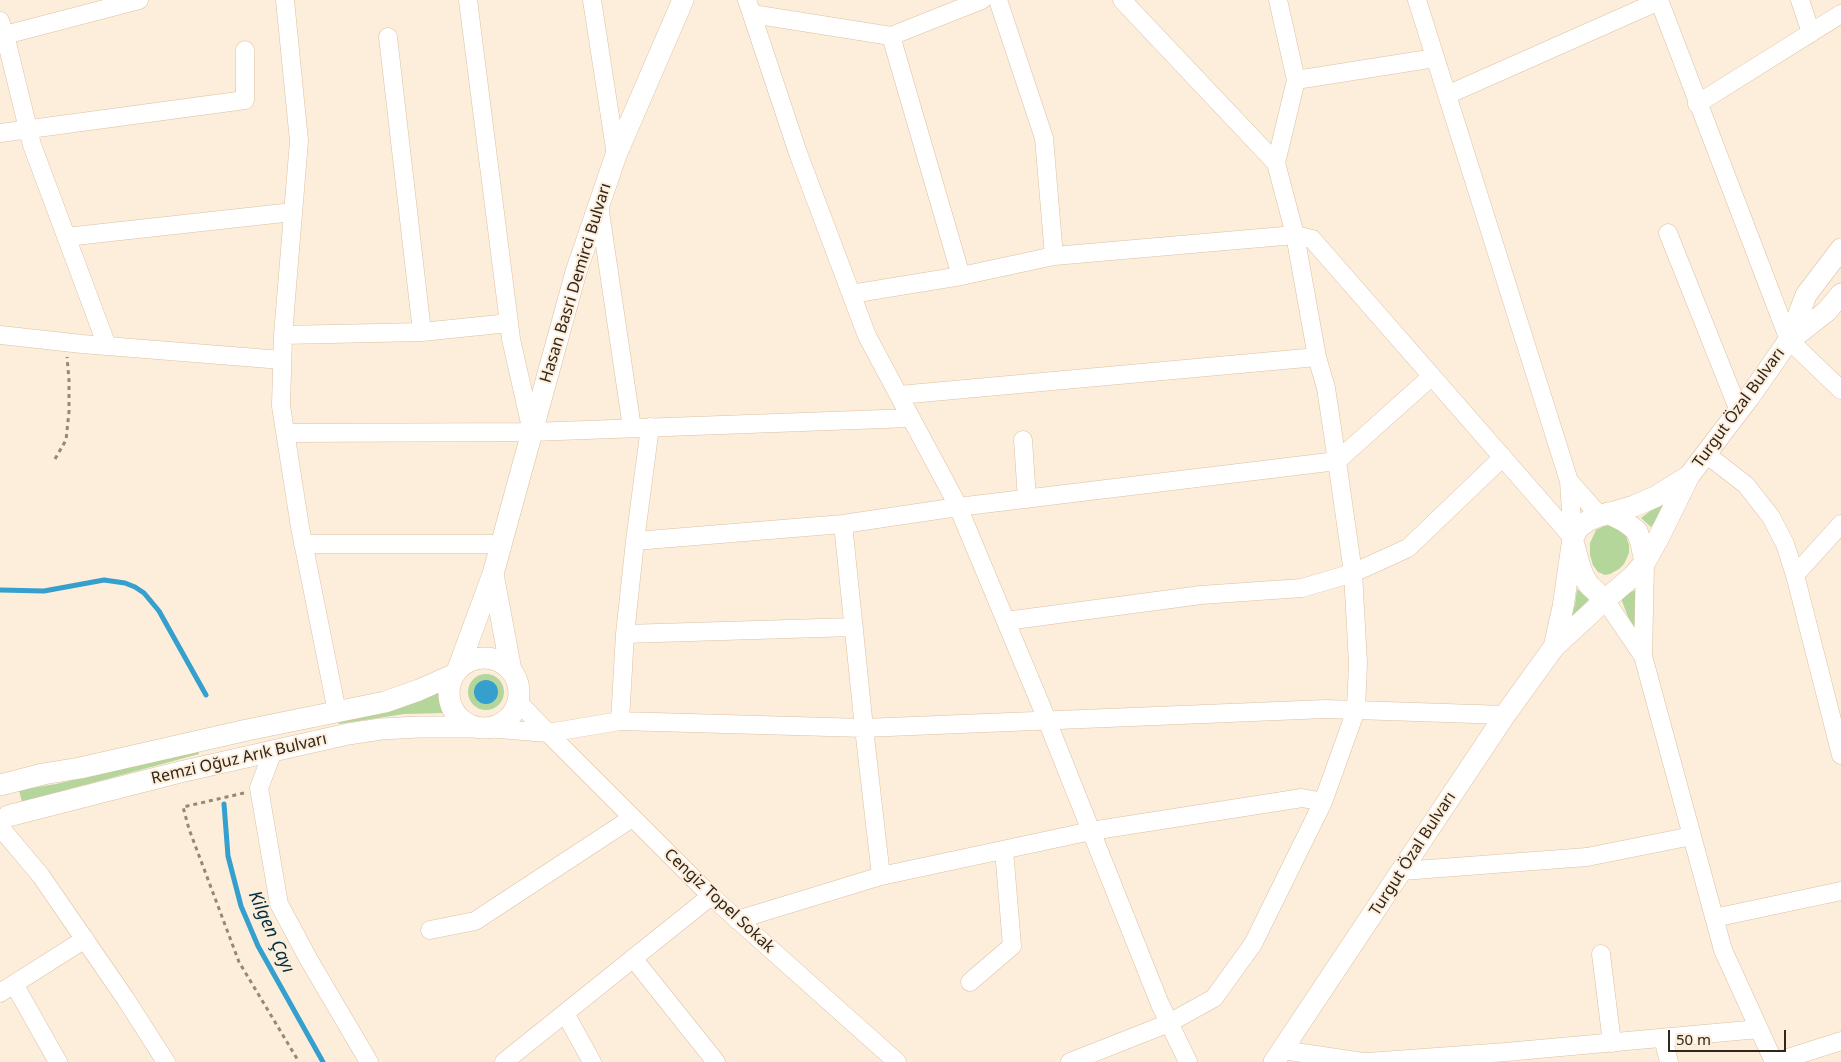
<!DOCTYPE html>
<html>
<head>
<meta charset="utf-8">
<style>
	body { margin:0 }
	#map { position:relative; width:1841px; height:1062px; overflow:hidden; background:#fdeddb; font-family:"Noto Sans",sans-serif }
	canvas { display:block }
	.scale { position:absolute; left:1668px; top:1030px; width:118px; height:22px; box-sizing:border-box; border:2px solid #30261a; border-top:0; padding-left:6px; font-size:15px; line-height:18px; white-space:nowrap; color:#30261a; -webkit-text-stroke:4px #fdeddb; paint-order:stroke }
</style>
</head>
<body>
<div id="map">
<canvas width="1841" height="1062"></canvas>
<div class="scale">50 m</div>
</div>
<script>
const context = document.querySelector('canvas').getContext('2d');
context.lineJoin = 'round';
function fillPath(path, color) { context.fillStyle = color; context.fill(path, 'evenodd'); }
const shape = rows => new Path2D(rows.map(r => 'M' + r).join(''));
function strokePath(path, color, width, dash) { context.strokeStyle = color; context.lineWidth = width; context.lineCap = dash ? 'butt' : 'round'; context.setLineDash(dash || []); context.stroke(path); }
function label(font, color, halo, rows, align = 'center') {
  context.font = font + ' "Noto Sans",sans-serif'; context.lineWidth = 4; context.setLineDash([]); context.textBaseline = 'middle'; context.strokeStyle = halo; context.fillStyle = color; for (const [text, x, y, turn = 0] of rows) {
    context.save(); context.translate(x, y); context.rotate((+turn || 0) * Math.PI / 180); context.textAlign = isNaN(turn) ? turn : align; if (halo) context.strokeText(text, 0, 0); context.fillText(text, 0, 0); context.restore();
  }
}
const green = shape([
	[1674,493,1651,527,1641,518],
	[1610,525,1625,533,1629,545,1629,553,1624,564,1619,569,1610,574,1605,575,1598,572,1593,565,1590,555,1590,543,1596,530,1604,526],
	[1577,589,1589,599,1566,626,1575,605],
	[1636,590,1637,640,1620,596],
	'468 692a18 18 0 1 1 36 0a18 18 0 1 1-36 0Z',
	[440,692,444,713,404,714,339,724,338,720],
	[198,750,199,754,22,802,19,790,56,784]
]);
const water = shape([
	'474 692a12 12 0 1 1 24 0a12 12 0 1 1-24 0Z'
]);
const stream = shape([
	[0,590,44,591,104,580,125,583,135,587,144,593,159,611,206,695],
	[224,804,228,856,241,906,258,946,323,1062]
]);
const path = shape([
	[55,459,66,440,69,412,69,380,67,357],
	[244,793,183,807,189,829,239,962,299,1062]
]);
const minor = shape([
	[285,0,299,141,283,335,281,406,300,527,337,712],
	[468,0,511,339,532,432],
	[592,0,616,155],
	[747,0,798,153,867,336,956,502,1040,703,1160,1004,1188,1062],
	[998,0,1044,138,1054,256],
	[1417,0,1569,481,1573,538],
	[1659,0,1789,340,1841,390],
	[1800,0,1811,33],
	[752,14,891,36,982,0],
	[0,21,5,35,32,145,107,346],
	[5,35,139,0],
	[891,36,961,276],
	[388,37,422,332],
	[1296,80,1435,58],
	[1447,95,1659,1],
	[1697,104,1841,14],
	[0,133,245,100,245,50],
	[1276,163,1296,80,1278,0],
	[599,205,632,428],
	[1668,233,1739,411],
	[66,237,293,212],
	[851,294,961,276,1054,256,1295,235,1312,239,1573,538],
	[0,335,82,344,282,360],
	[283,335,422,332,509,323],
	[899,395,1317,357],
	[286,433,532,432,911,418],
	[1023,440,1027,499],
	[1706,454,1746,485,1771,517,1785,544,1795,575,1841,755],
	[1569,481,1600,516],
	[843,524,864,728,881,876],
	[635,541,843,524,958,507,1337,461,1432,376],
	[303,544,502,544],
	[1645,562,1643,656,1723,950,1774,1062],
	[1795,575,1841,524],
	[1605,600,1643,656],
	[1006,621,1201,595,1302,588,1353,573,1408,548,1503,457],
	[625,634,854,627],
	[620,721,625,634,635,541,650,427],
	[486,728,548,733,518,702],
	[548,733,620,721,864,728,1326,709,1505,715],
	[548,733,711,896,897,1062],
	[273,751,259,788,279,904,309,960,369,1062],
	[0,827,41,876,125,998,166,1062],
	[1402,871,1587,857,1692,836],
	[1714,918,1841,891],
	[737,920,881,876,1091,831,1302,798,1323,802],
	[430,930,475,921,632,818],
	[1601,954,1612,1043],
	[633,958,716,1062],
	[970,982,1012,946,1004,850],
	[14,984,58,1062],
	[0,993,85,939],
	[565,1013,592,1062],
	[1663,1038,1669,1062],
	[1282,1050,1363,1062],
	[504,1062,711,896],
	[1070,1062,1169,1023,1214,998,1253,944,1323,802,1356,710,1358,663,1353,573,1337,461,1326,388,1317,357,1295,235,1276,163,1122,0],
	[1367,1062,1506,1052,1759,1029],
	[1775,1062,1841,1041]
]);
const major = shape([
	[1790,340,1827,311,1841,294],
	[1608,513,1624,521,1637,531,1641,543,1645,562],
	[1574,545,1580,567,1584,577,1589,585,1605,600],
	[493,574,576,272,616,155,683,0],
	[1554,647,1563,607,1573,538,1578,528,1589,520,1600,516,1634,506,1655,497,1689,476],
	'449 693a35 35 0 1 1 70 0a35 35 0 1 1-70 0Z',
	[458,669,493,574,511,670],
	[0,785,43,774,80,768,247,730,385,702,419,690,453,675],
	[8,816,180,772,348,734,381,729,419,727,474,727],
	[1274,1062,1505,715,1554,647,1605,600,1633,576,1645,562,1659,537,1689,476,1750,396,1789,340,1806,295,1841,249]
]);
const streetNames = [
	["Hasan Basri Demirci Bulvarı",576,283,-73],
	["Turgut Özal Bulvarı",1739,408,-54],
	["Remzi Oğuz Arık Bulvarı",239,759,-13],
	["Turgut Özal Bulvarı",1413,854,-57],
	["Cengiz Topel Sokak",719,901,43]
];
const waterNames = [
	["Kilgen Çayı",271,932,66]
];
fillPath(green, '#b4d69b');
fillPath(water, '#359fcd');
strokePath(stream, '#359fcd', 5);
strokePath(minor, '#dbc1a4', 19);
strokePath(major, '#dbc1a4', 22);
strokePath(path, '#958879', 3, [4, 4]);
strokePath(minor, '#fff', 18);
strokePath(major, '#fff', 21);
label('16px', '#30261a', '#fdeddb', streetNames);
label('italic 18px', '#002f41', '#fdeddb', waterNames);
</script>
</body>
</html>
